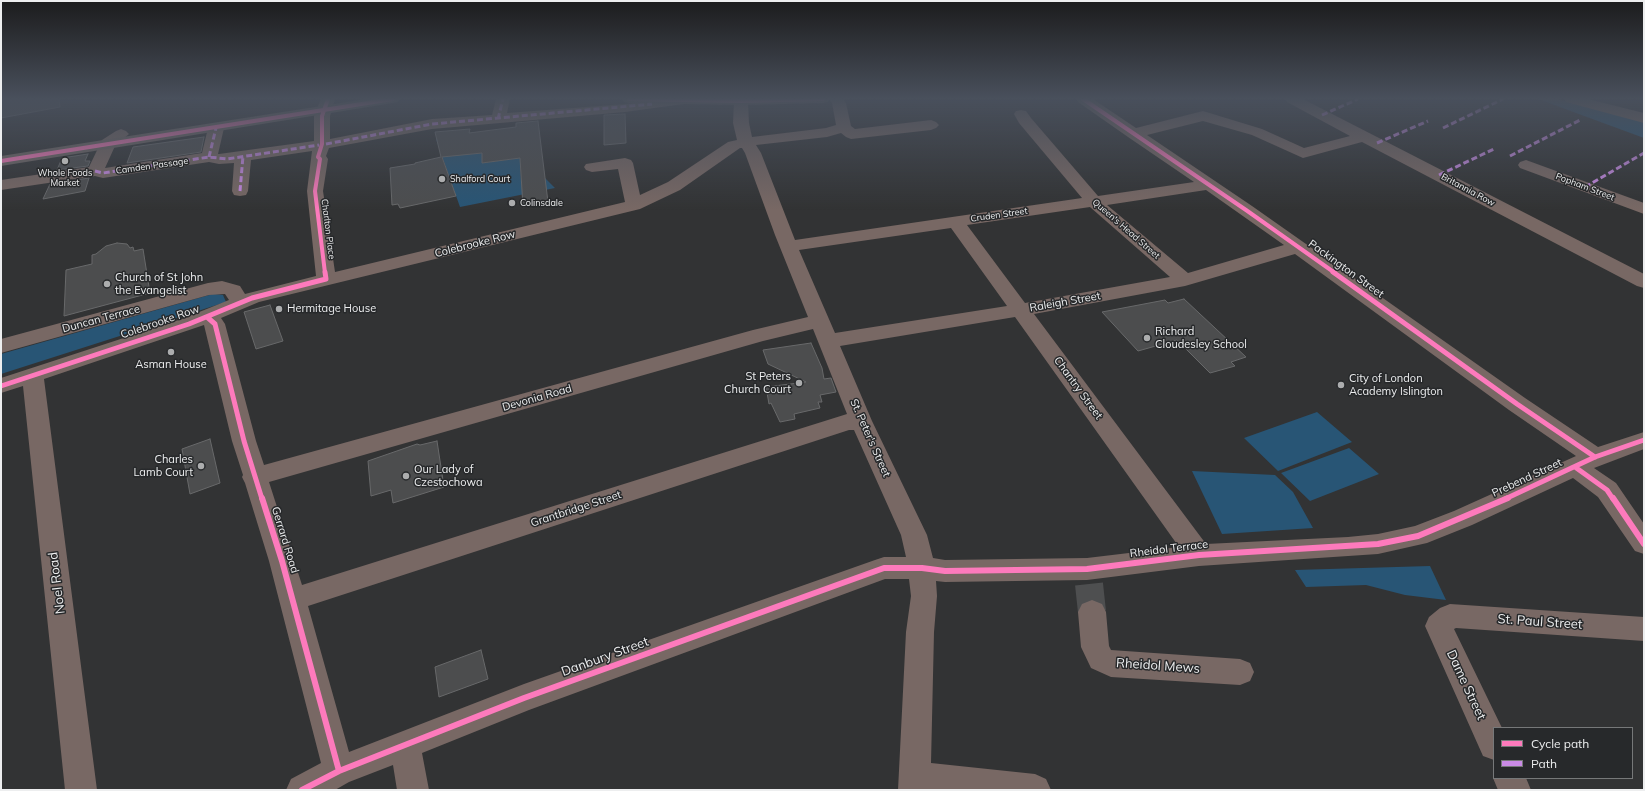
<!DOCTYPE html>
<html>
<head>
<meta charset="utf-8">
<style>
	body { margin:0 }
	#map { position:relative; width:1645px; height:791px; overflow:hidden; background:#323334; font-family:Mulish,sans-serif }
	canvas { display:block }
	.frame { position:absolute; inset:0; border:2px solid #edeeef; pointer-events:none }
	.legend { position:absolute; left:1493px; top:727px; width:140px; height:52px; box-sizing:border-box; background:#27292b; border:1px solid #767879; margin:0; padding:5px 7px; list-style:none; font-size:12px; color:#edeeef }
	.legend li { display:flex; align-items:center; gap:8px; height:20px }
	.legend b { width:20px; border:1px solid #767879 }
</style>
</head>
<body>
<div id="map">
<canvas width="1645" height="791"></canvas>
<div class="frame"></div>
<ul class="legend">
<li><b style="height:5px;background:#fd7abc"></b>Cycle path</li>
<li><b style="height:5px;background:#ca8be6"></b>Path</li>
</ul>
</div>
<script>
const context = document.querySelector('canvas').getContext('2d');
context.lineJoin = 'round';
function fillPath(path, color) { context.fillStyle = color; context.fill(path, 'evenodd'); }
const shape = rows => new Path2D(rows.map(r => 'M' + r).join(''));
function strokePath(path, color, width, dash) { context.strokeStyle = color; context.lineWidth = width; context.lineCap = dash ? 'butt' : 'round'; context.setLineDash(dash || []); context.stroke(path); }
function label(font, color, halo, rows, align = 'center') {
  context.font = font + ' Mulish,sans-serif'; context.lineWidth = 3; context.setLineDash([]); context.textBaseline = 'middle'; context.strokeStyle = halo; context.fillStyle = color; for (const [text, x, y, turn = 0] of rows) {
    context.save(); context.translate(x, y); context.rotate((+turn || 0) * Math.PI / 180); context.textAlign = isNaN(turn) ? turn : align; if (halo) context.strokeText(text, 0, 0); context.fillText(text, 0, 0); context.restore();
  }
}
const green = shape([
	[1538,99,1557,99,1644,122,1644,138],
	[443,138,469,154,482,153,482,163,520,158,521,181,545,178,555,188,460,207,437,142,436,139],
	[213,294,223,295,226,302,1,374,1,354],
	[1317,412,1352,442,1278,471,1244,438],
	[1349,448,1379,474,1310,501,1281,473],
	[1192,471,1275,475,1293,492,1313,528,1222,534],
	[1430,566,1446,600,1405,595,1366,585,1306,587,1295,570]
]);
const building = shape([
	[1,99,59,99,60,107,1,118,1,99],
	[625,114,626,143,604,145,604,115,625,114],
	[538,121,548,202,523,207,520,158,482,163,482,153,442,157,456,196,400,208,398,204,392,205,390,168,415,164,415,163,441,157,435,132,470,129,469,133,516,127,516,123,538,121],
	[204,137,201,152,127,163,133,147,204,137],
	[88,154,85,161,90,161,88,166,57,170,62,158,88,154],
	[89,178,85,191,43,199,50,184,89,178],
	[117,243,127,244,130,248,133,247,134,251,143,249,150,293,64,316,66,270,92,264,92,255,96,254,106,246,117,243],
	[1184,299,1246,357,1231,362,1235,366,1210,373,1177,340,1138,351,1102,312,1165,300,1168,303,1184,299],
	[270,305,283,341,256,349,244,312,270,305],
	[811,343,822,368,824,379,831,378,836,392,820,395,822,402,818,402,820,408,794,414,795,419,780,422,771,403,769,404,766,387,806,382,768,364,763,350,811,343],
	[210,439,220,483,190,494,182,449,210,439],
	[437,441,444,487,393,503,391,490,371,496,368,461,417,444,420,445,437,441],
	[481,650,488,679,439,697,435,667,481,650]
]);
const streetTunnel = shape([
	[1089,584,1092,612]
]);
const street = shape([
	[321,99,335,99,330,116,330,139,432,119,492,115,496,99,510,99,507,113,625,104,660,99,691,100,689,103,684,104,625,112,432,129,329,148,326,156,328,159,323,191,335,272,625,202,618,169,592,172,586,170,584,167,586,164,625,158,631,160,633,163,640,195,668,182,728,142,737,140,733,123,734,101,735,99,747,99,748,101,749,123,752,137,826,128,836,125,832,103,829,99,843,99,846,103,851,126,855,129,931,120,936,122,939,125,936,128,931,130,851,139,846,137,841,133,827,137,756,145,761,153,795,240,1082,198,1019,123,1014,114,1016,111,1021,110,1026,111,1031,118,1098,196,1194,182,1128,137,1078,102,1076,99,1093,99,1136,128,1203,111,1262,129,1304,148,1350,136,1287,102,1285,99,1303,99,1644,274,1644,288,1637,286,1362,142,1303,158,1252,135,1203,121,1147,135,1252,206,1525,398,1598,447,1644,432,1644,449,1594,468,1616,483,1644,524,1644,554,1635,551,1598,497,1573,478,1472,525,1427,543,1378,554,1199,566,1087,580,945,582,936,581,937,596,934,632,931,763,1035,774,1046,779,1051,790,898,790,906,632,911,596,909,579,885,579,529,710,422,753,429,790,397,790,393,765,349,782,335,790,286,790,291,779,321,763,269,561,245,483,242,477,243,475,232,441,204,325,44,379,97,790,65,790,23,386,1,393,1,378,182,319,229,300,225,294,209,295,1,353,1,339,208,283,222,281,240,286,245,294,316,276,307,191,312,151,251,160,248,191,246,195,240,196,234,195,232,191,234,163,219,164,209,162,103,178,95,176,1,190,1,180,89,167,102,140,116,131,121,129,126,131,129,134,115,146,105,168,202,153,208,128,211,125,216,123,221,125,224,128,218,154,219,154,314,141,314,116,321,99],
	[740,148,742,148,745,153,775,235,808,317,753,330,264,465,256,441,225,324,221,318,259,302,640,209,680,190,740,148],
	[1206,190,1284,245,1188,273,1107,205,1206,190],
	[1090,207,1170,277,1025,303,967,225,1090,207],
	[951,228,1007,306,835,333,799,250,951,228],
	[1295,254,1509,410,1576,456,1454,511,1415,526,1378,534,1348,537,1206,544,1034,314,1185,286,1295,254],
	[1015,317,1179,547,1087,558,945,560,933,558,927,535,872,421,840,346,1015,317],
	[813,329,847,414,302,585,269,482,763,341,813,329],
	[849,430,854,430,901,535,906,557,884,557,875,560,524,684,349,752,308,606,849,430],
	[1564,99,1588,99,1644,113,1644,123,1566,102,1564,99],
	[1526,160,1644,203,1644,214,1520,168,1518,165,1520,162,1526,160],
	[1092,600,1102,604,1106,612,1109,646,1111,650,1240,659,1250,663,1254,672,1250,681,1240,685,1111,677,1091,668,1081,647,1078,612,1082,604,1092,600],
	[1450,604,1644,617,1644,641,1456,628,1454,629,1502,728,1494,728,1494,760,1483,756,1425,626,1429,617,1440,608,1450,604],
	[1494,776,1494,778,1526,778,1531,790,1498,790,1493,778,1494,776]
]);
const primary = shape([
	[622,99,830,99,828,102,823,103,741,105,629,103,624,102,622,99]
]);
const highway = shape([
	[366,99,400,99,398,102,393,103,1,166,1,156,366,99]
]);
const quiet = shape([
	[1322,115,1358,99],
	[498,119,503,99],
	[1443,128,1503,99],
	[1377,143,1428,121],
	[326,144,432,124,652,104],
	[1510,156,1582,119],
	[209,157,216,128],
	[95,171,103,173,209,157,227,159,319,145],
	[1439,175,1494,149],
	[1585,187,1644,153],
	[240,191,243,156]
]);
const cyclewayFar2 = shape([
	[629,99,741,101,823,99],
	[1083,99,1246,210,1335,273],
	[1,161,393,99],
	[325,273,315,191,320,159,318,157,322,144,322,116,328,99]
]);
const cyclewayFar1 = shape([
	[1333,272,1517,404,1595,457],
	[207,317,215,324,244,441,262,499],
	[1,386,189,324,252,298,326,279,325,272],
	[1575,467,1607,490,1613,499],
	[1505,499,1595,457,1644,440]
]);
const cycleway = shape([
	[262,498,282,561,339,771],
	[1613,498,1644,544],
	[302,790,339,771,524,698,884,568,922,568,945,571,1087,569,1199,555,1378,544,1418,536,1508,498]
]);
const markers = [
	[65,161,4,"#acadae"],
	[442,179,4,"#acadae"],
	[512,203,4,"#acadae"],
	[107,284,4,"#acadae"],
	[279,309,4,"#acadae"],
	[1147,338,4,"#acadae"],
	[171,352,4,"#acadae"],
	[799,383,4,"#acadae"],
	[1341,385,4,"#acadae"],
	[201,466,4,"#acadae"],
	[406,476,4,"#acadae"]
];
const farStreetnames = [
	["Camden Passage",152,166,-8],
	["Popham Street",1585,187,21],
	["Britannia Row",1468,190,28],
	["Cruden Street",999,215,-8],
	["Charlton Place",328,229,83],
	["Queen's Head Street",1126,229,41]
];
const farPoinames = [
	["Whole Foods",65,173,"center"],
	["Market",65,183,"center"],
	["Shalford Court",450,179],
	["Colinsdale",520,203]
];
const streetNames = [
	["Colebrooke Row",475,244,-14],
	["Packington Street",1346,269,36],
	["Raleigh Street",1065,302,-10],
	["Duncan Terrace",101,319,-15],
	["Colebrooke Row",160,322,-19],
	["Chantry Street",1078,388,54],
	["Devonia Road",537,398,-16],
	["St. Peter's Street",870,438,66],
	["Prebend Street",1527,478,-25],
	["Grantbridge Street",576,509,-18],
	["Gerrard Road",285,540,73],
	["Rheidol Terrace",1169,549,-7]
];
const poiNames = [
	["Church of St John",115,278],
	["the Evangelist",115,291],
	["Hermitage House",287,309],
	["Richard",1155,332],
	["Cloudesley School",1155,345],
	["Asman House",171,365,"center"],
	["St Peters",791,377,"right"],
	["Church Court",791,390,"right"],
	["City of London",1349,379],
	["Academy Islington",1349,392],
	["Charles",193,460,"right"],
	["Lamb Court",193,473,"right"],
	["Our Lady of",414,470],
	["Czestochowa",414,483]
];
const nearStreetnames = [
	["Noel Road",57,583,-97],
	["St. Paul Street",1540,622,4],
	["Danbury Street",605,657,-20],
	["Rheidol Mews",1158,666,4],
	["Dame Street",1466,685,65]
];
fillPath(green, '#285575');
fillPath(building, '#4c4d4e');
strokePath(building, '#68696a', 1);
strokePath(streetTunnel, '#4e4f50', 28, [28, 14]);
fillPath(street, '#786864');
fillPath(primary, '#786864');
fillPath(highway, '#6f6664');
strokePath(quiet, '#ca8be6', 3, [6, 3]);
strokePath(cyclewayFar2, '#fd7abc', 4);
strokePath(cyclewayFar1, '#fd7abc', 5);
strokePath(cycleway, '#fd7abc', 6);
const sky = context.createLinearGradient(0, 0, 0, 210);
sky.addColorStop(0, '#1c1c1d');
sky.addColorStop(0.47, '#49505c');
sky.addColorStop(1, '#49505c00');
context.fillStyle = sky;
context.fillRect(0, 0, 1645, 210);
for (const [x, y, r, color] of markers) { const dot = new Path2D(); dot.arc(x, y, r, 0, 2 * Math.PI); context.fillStyle = color; context.fill(dot); strokePath(dot, '#27292b', 1.5); }
label('9px', '#edeeef', '#27292b', farStreetnames);
label('9px', '#edeeef', '#27292b', farPoinames, 'left');
label('11px', '#edeeef', '#27292b', streetNames);
label('11px', '#edeeef', '#27292b', poiNames, 'left');
label('13px', '#edeeef', '#27292b', nearStreetnames);
</script>
</body>
</html>
